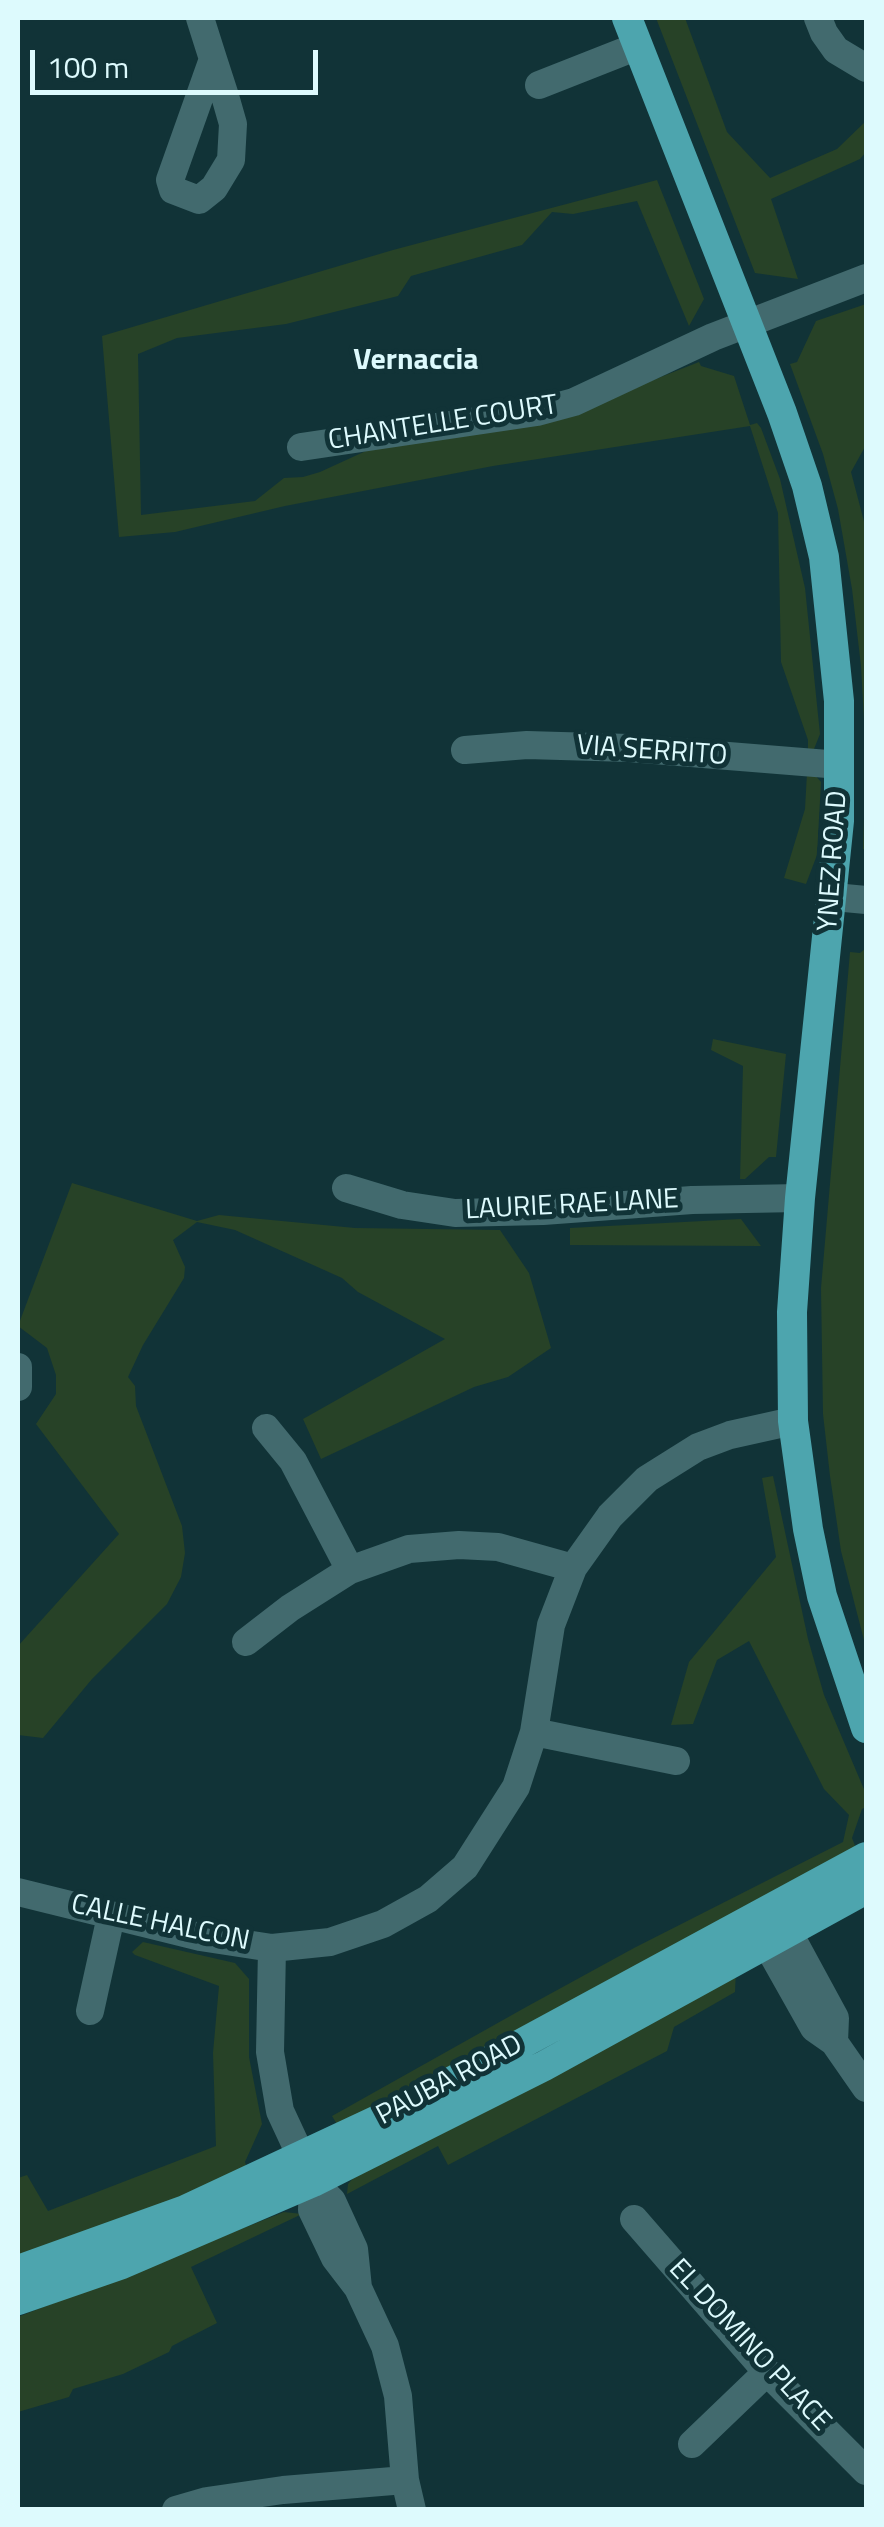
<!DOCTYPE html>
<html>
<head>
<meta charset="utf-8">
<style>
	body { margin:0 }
	#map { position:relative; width:884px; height:2527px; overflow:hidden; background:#113337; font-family:"Titillium Web",sans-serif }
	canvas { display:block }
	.frame { position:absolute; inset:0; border:20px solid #ddfafd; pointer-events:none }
	.scale { position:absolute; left:30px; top:50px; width:288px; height:45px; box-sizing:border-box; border:5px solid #ddfafd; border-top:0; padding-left:12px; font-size:30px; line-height:35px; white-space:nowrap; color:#ddfafd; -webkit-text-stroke:8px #113337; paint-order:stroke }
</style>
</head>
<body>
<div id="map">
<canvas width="884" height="2527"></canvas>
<div class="frame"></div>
<div class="scale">100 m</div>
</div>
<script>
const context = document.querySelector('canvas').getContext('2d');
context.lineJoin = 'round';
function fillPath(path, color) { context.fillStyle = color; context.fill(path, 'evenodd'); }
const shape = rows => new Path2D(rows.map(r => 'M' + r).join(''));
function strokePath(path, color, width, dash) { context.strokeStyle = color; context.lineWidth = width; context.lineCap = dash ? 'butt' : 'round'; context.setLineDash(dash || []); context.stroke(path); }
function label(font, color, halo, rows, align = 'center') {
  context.font = font + ' "Titillium Web",sans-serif'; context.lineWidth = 10; context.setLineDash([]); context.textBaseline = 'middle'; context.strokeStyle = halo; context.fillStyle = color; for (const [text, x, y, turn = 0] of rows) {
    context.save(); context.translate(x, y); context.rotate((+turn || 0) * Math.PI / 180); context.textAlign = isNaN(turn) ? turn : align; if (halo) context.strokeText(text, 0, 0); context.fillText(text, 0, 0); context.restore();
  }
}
const green = shape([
	[656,18,685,18,727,132,770,178,837,149,866,121,866,152,860,159,771,199,798,279,755,273],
	[657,180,704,299,689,326,637,201,573,214,552,212,522,245,411,276,398,296,286,324,177,338,138,354,141,515,255,501,284,478,303,477,320,472,368,450,546,422,699,362,701,366,734,376,750,425,757,423,761,428,780,479,805,588,820,734,814,749,808,750,808,740,781,662,778,513,750,426,493,466,285,506,175,532,119,537,102,336,393,250],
	[866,304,866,445,851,472,866,529,866,850,863,849,866,756,861,666,852,589,838,509,823,454,790,364,797,362,816,321],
	[807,773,814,774,821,782,817,855,806,884,784,878,805,809],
	[866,948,866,1648,841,1551,830,1476,823,1414,821,1288,850,952,860,953],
	[713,1039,786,1054,776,1157,769,1157,745,1179,740,1179,743,1066,711,1050],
	[72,1183,197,1221,219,1215,355,1228,500,1230,529,1273,551,1348,508,1377,474,1387,321,1459,303,1419,445,1339,358,1292,342,1278,235,1230,197,1222,173,1240,185,1267,184,1278,143,1345,128,1377,135,1386,136,1406,182,1526,185,1553,181,1577,167,1604,92,1679,43,1738,18,1735,18,1646,119,1534,36,1424,56,1394,56,1375,47,1348,18,1326],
	[741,1219,761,1246,570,1245,570,1228],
	[773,1476,808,1639,824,1695,866,1794,866,1807,862,1809,852,1838,856,1848,338,2126,332,2116,528,2006,634,1948,843,1842,849,1815,824,1789,749,1641,717,1660,693,1724,671,1725,689,1662,776,1557,762,1478],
	[143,1942,235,1963,249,1979,249,2057,262,2124,245,2162,247,2168,166,2204,18,2256,18,2178,27,2175,48,2211,216,2146,213,2053,219,1986,135,1955,132,1952],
	[736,1969,735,1992,674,2027,667,2051,448,2165,438,2146,347,2194,348,2184,356,2175],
	[284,2212,302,2214,191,2267,217,2323,172,2346,169,2352,123,2374,73,2389,69,2397,18,2412,18,2317]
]);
const minor = shape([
	[200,18,213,59,225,96,233,124,231,160,214,188,199,200,173,190,170,180,213,59],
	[818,18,824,33,836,50,866,68],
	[539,85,638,46],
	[301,447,537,412,574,402,713,337,866,278],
	[465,750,527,745,629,748,840,765],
	[834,897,866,900],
	[346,1188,402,1205,455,1213,543,1211,692,1200,800,1198],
	[18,1367,18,1387],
	[266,1428,293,1461,350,1570],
	[246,1642,290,1608,350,1570,409,1549,459,1545,498,1547,573,1568],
	[534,1732,676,1761],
	[18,1892,200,1937,272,1948,330,1942,383,1924,428,1899,465,1867,516,1787,534,1732,551,1625,573,1568,610,1516,647,1479,698,1447,730,1435,793,1421],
	[778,1913,835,2018,834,2042],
	[756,1925,814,2028,834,2042,866,2088],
	[272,1948,270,2052,280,2111,313,2182,332,2201,354,2249,358,2288],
	[90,2011,111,1916],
	[313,2182,312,2210,335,2258,358,2288,385,2346,398,2396,405,2480,412,2510],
	[634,2219,767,2372,866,2471],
	[692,2444,767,2372],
	[176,2510,207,2501,283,2490,405,2480]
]);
const major = shape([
	[627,18,782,413,807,486,824,557,839,701,839,821,800,1198,792,1312,793,1421,808,1529,822,1596,866,1728],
	[18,2270,185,2210,401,2109,866,1857],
	[18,2300,122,2264,313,2182,544,2066,866,1889]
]);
const streetNames = [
	["CHANTELLE COURT",443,424,-9],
	["VIA SERRITO",652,752,4],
	["YNEZ ROAD",834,861,-86],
	["LAURIE RAE LANE",572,1206,-3],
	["CALLE HALCON",160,1924,12],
	["PAUBA ROAD",450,2081,-28],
	["EL DOMINO PLACE",749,2346,47]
];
const neighbourhoodNames = [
	["Vernaccia",416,362]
];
fillPath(green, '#274227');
strokePath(minor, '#426a6e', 28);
strokePath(major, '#4da5ae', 30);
label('28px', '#ddfafd', '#113337', streetNames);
label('bold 30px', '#ddfafd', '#113337', neighbourhoodNames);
</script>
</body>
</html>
